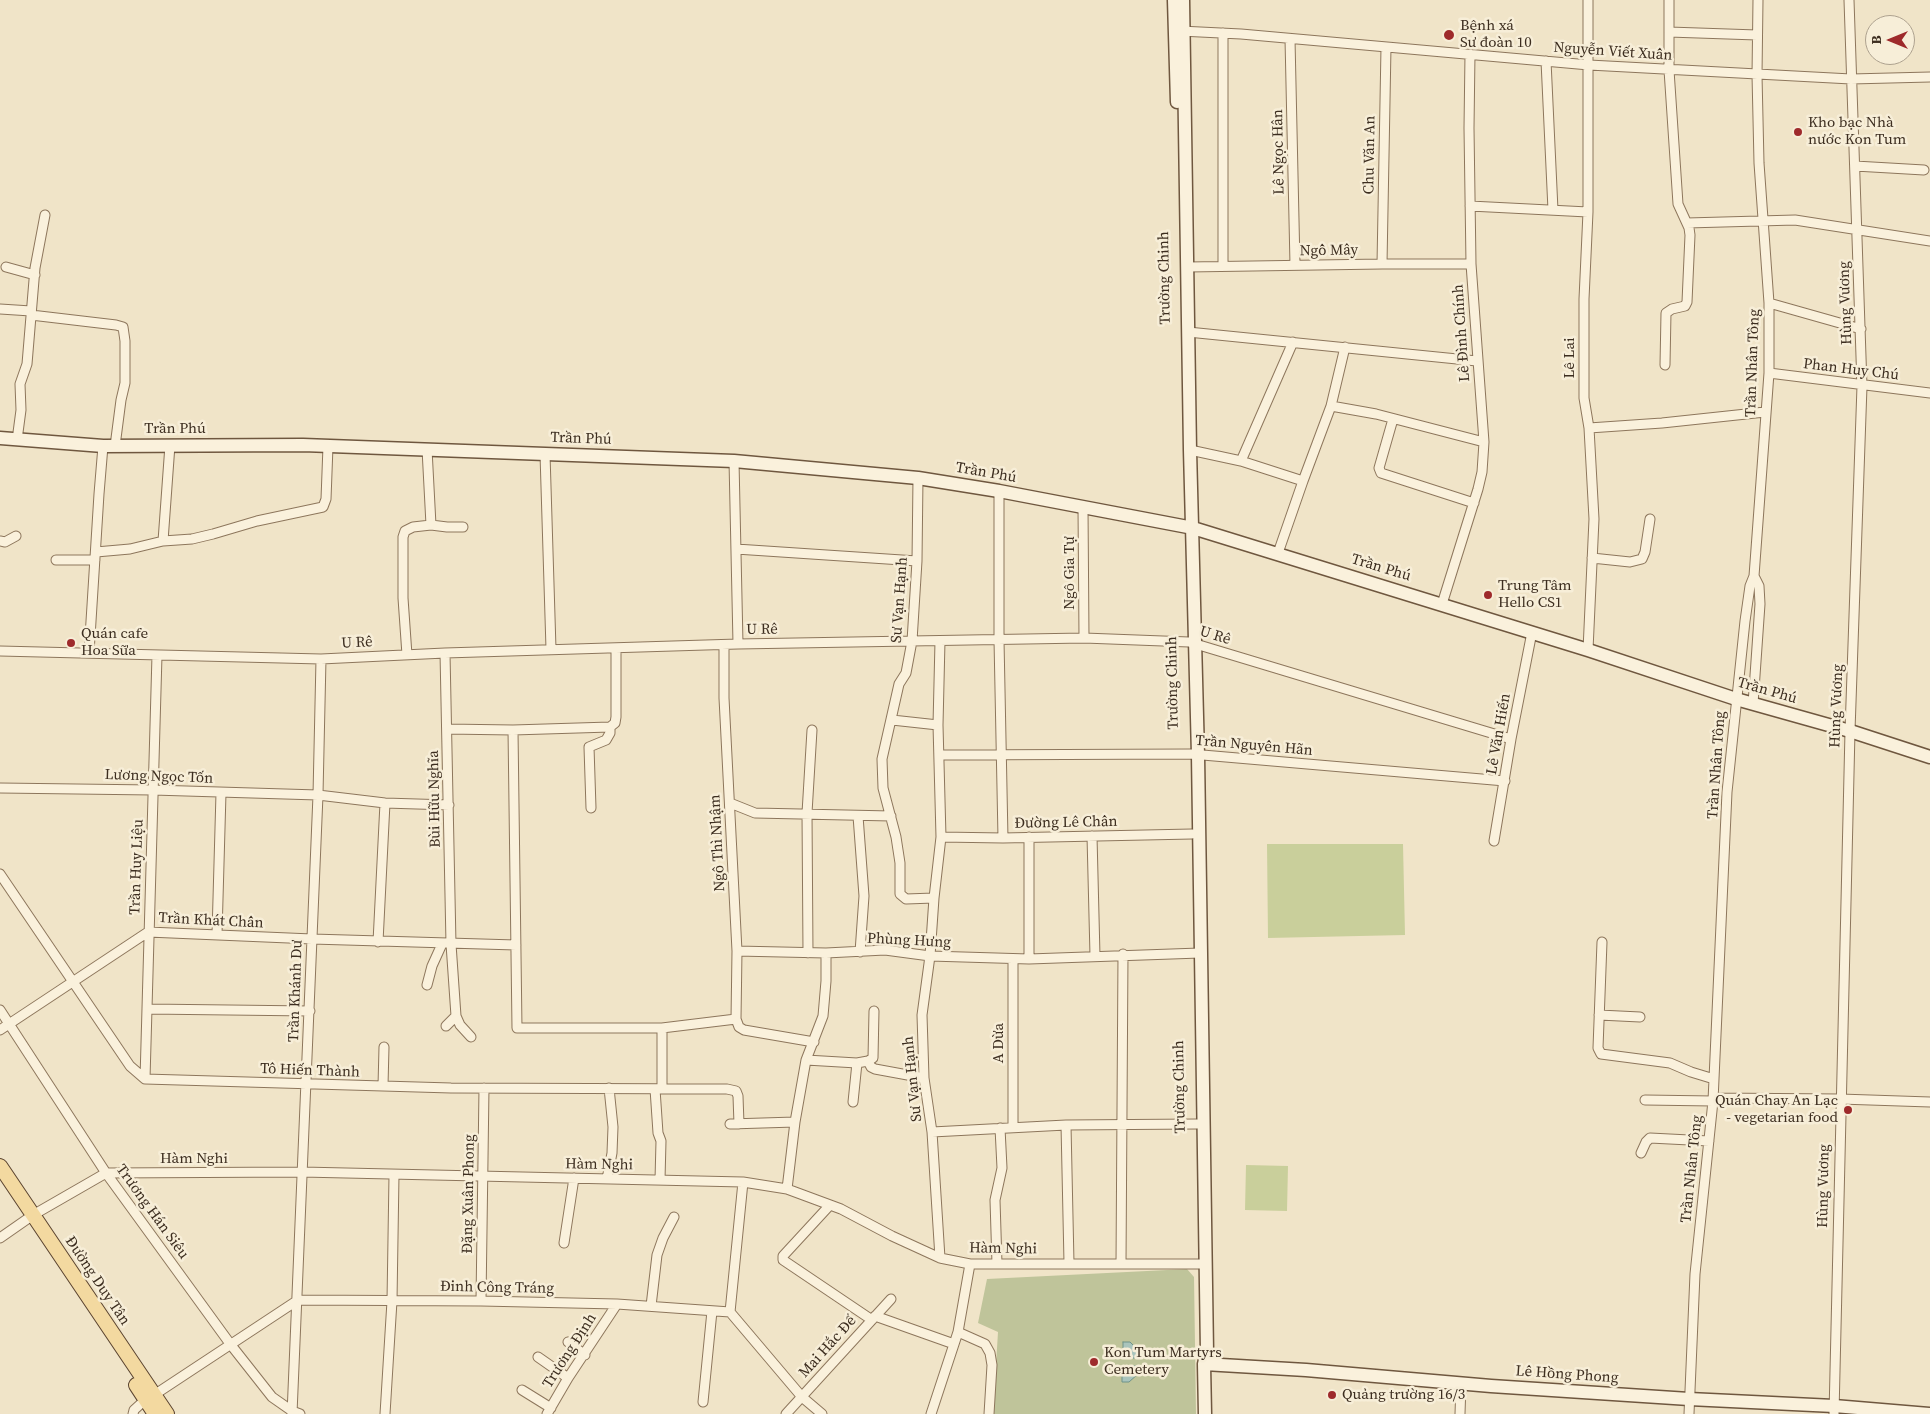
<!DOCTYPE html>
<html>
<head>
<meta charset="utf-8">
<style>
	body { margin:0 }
	#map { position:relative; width:1930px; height:1414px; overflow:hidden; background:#f0e4c8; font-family:"Source Serif 4",serif }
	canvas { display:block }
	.north { position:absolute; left:1865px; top:15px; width:50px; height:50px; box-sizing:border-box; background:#f7eed8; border:1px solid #ada18e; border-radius:50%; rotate:270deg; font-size:14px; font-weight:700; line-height:20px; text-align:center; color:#3d2e20 }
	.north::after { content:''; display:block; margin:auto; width:18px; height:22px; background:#9e2a2b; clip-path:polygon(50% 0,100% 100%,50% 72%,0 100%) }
</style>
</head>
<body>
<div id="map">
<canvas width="1930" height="1414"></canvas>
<div class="north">B</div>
</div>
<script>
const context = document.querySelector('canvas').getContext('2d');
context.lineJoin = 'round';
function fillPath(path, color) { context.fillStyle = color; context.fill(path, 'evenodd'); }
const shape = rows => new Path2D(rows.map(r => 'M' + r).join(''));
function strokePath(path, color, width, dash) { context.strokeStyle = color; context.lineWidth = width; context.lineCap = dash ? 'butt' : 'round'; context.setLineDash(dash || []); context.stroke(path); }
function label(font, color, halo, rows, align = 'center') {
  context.font = font + ' "Source Serif 4",serif'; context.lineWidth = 5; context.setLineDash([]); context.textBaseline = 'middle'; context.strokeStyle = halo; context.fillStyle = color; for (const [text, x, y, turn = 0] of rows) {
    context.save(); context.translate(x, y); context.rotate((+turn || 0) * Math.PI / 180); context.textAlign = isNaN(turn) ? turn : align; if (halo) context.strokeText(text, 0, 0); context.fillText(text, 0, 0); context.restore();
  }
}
const green = shape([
	[1267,844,1403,844,1405,935,1268,938],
	[1246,1165,1288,1166,1287,1211,1245,1210]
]);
const cemetery = shape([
	[1187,1269,1194,1277,1196,1414,993,1414,998,1332,978,1323,987,1279]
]);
const water = shape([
	[1123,1342,1130,1342,1140,1352,1139,1358,1123,1358,1123,1342],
	[1122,1366,1139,1366,1138,1374,1129,1382,1122,1382,1122,1366]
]);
const street = shape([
	[1588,0,1588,212,1584,299,1584,398,1589,428,1594,519,1588,650],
	[1180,31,1241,34,1589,65,1851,79,1930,77],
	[1669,32,1757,35],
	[1223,33,1223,266],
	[1290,39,1295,265],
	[1546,61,1553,210],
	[1855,166,1924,170],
	[1470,206,1588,212],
	[1687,223,1795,220,1930,241],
	[1382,264,1386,47],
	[6,267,35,275],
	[1188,267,1382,264,1471,264],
	[1769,303,1861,329],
	[0,309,31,311],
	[31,315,116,325,123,327,125,341,125,383,121,400,115,446],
	[1188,332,1477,361],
	[1665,365,1666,313,1672,309,1685,306,1687,302,1690,235,1689,228,1678,204,1669,70,1669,0],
	[1769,373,1930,393],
	[1331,406,1376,414,1484,442],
	[1393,419,1379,468,1381,473,1474,503],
	[1589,428,1662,423,1765,412],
	[17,440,21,410,20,384,27,364,35,268,45,215],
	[1190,450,1241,461,1303,481],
	[545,454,551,649],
	[734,461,738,644],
	[1241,461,1293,342],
	[918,478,917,561,912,641,906,673,899,684,882,759,883,788,896,837,900,863,900,894,906,899,934,898],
	[999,491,999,640,1003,838],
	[1083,507,1084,638],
	[431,525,447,527,463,527],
	[0,541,5,542,16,536],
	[163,541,192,539,213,534,257,521,323,507,326,499,328,446],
	[736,549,917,561],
	[96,552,130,549,163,541,170,445],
	[1278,553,1303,481,1331,406,1345,347],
	[1592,558,1630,562,1642,559,1645,552,1650,519],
	[56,560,95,560],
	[1442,604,1478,489,1482,472,1484,442,1471,264,1469,128,1470,54],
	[724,645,724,698,737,951,826,953],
	[0,651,321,659,445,653,738,644,1084,638,1189,642,1511,739],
	[89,653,99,494,103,446],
	[445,653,451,944,456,1016,460,1025,471,1037],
	[407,655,403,598,403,537,405,531,413,527,431,525,427,449],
	[1753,704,1760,604,1759,586,1754,576],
	[892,720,938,725,941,837,934,898,930,956,922,1015,924,1078,932,1132,940,1258],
	[938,725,940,641],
	[447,729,513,730,610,727,615,723,616,717,616,648],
	[513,730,517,1028,662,1028],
	[940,755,1191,754,1505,781],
	[0,788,153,790,318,795,385,803,449,805],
	[730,803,755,813,891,816],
	[591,808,589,747,606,740,610,733,610,727],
	[858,816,864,896,860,952],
	[1092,836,1095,956],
	[941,837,1003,838,1192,834],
	[1494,841,1511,739,1532,632],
	[0,874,130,1066,145,1079,451,1088,727,1089,736,1091,738,1096,739,1124],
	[217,934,221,793],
	[378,942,385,803],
	[1602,942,1598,1048,1601,1054,1670,1063,1691,1072,1714,1079],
	[737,951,736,1019,739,1027,744,1030,814,1042],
	[808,953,807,813,812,730],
	[1029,959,1029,837],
	[427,985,432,966,442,944],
	[148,1009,310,1011],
	[0,1010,106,1173,231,1345,272,1397,292,1411,300,1414],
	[1599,1015,1640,1017],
	[446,1026,456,1016],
	[0,1030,148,932,312,939,516,945],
	[806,1060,857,1063,868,1061,873,1058,874,1011],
	[868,1061,871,1067,875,1069,924,1078],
	[145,1079,157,655],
	[383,1086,384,1047],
	[662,1088,662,1028,736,1019],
	[655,1089,658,1133,661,1141,660,1180],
	[1713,1098,1840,1099,1930,1102],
	[1645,1100,1713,1101],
	[853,1102,857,1063],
	[730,1124,795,1122],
	[1066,1125,1069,1263],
	[1013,1127,1013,959],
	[932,1132,1066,1125,1197,1124],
	[1641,1153,1646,1142,1650,1138,1709,1141],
	[607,1179,612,1153,613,1127,609,1088],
	[787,1189,795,1122,806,1060,823,1016,826,981,826,953,885,950,930,956,1029,959,1200,953],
	[830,1205,783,1256,783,1260,872,1320],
	[0,1238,33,1215,106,1173,302,1172,743,1182,787,1189,841,1209,892,1236,940,1258,970,1264,1200,1264],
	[564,1243,574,1178],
	[997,1264,995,1200,1002,1168,1000,1128],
	[1121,1264,1123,954],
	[481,1301,484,1088],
	[651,1306,657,1255,663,1238,674,1217],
	[730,1312,743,1182],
	[875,1316,954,1344],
	[958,1332,985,1344,990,1353,992,1365,989,1414],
	[568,1342,585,1355],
	[538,1357,568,1378],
	[522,1390,551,1408],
	[154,1395,298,1300,481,1301,617,1304,730,1312,802,1397,822,1414],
	[703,1402,712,1311],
	[133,1414,134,1410,145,1400],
	[292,1414,318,795,321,659],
	[385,1414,392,1301,394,1175],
	[547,1414,568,1378,617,1304],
	[786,1414,891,1299],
	[931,1414,958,1332,970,1264],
	[1460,1414,1461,1384],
	[1689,1414,1695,1274,1713,1101,1727,792,1745,621,1750,586,1754,576,1769,373,1769,303,1759,163,1757,75,1758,0],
	[1834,1414,1850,731,1862,386,1849,0]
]);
const secondary = shape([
	[1174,0,1177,102],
	[1183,0,1190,450,1198,755,1207,1352,1204,1364,1205,1414],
	[0,438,103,446,303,445,734,461,918,478,999,491,1193,528,1588,650,1736,699,1850,731,1930,757],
	[1204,1364,1306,1370,1491,1386,1689,1399,1834,1406,1929,1414]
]);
const primary = shape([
	[0,1166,167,1414],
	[136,1385,155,1414]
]);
const markers = [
	[1449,35,6,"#9e2a2b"],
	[1798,132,5,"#9e2a2b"],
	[1488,595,5,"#9e2a2b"],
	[71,643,5,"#9e2a2b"],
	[1848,1110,5,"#9e2a2b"],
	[1094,1362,5,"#9e2a2b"],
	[1332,1395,5,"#9e2a2b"]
];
const poiNames = [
	["Bệnh xá",1460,26],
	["Sư đoàn 10",1460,43],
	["Kho bạc Nhà",1808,123],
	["nước Kon Tum",1808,140],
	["Trung Tâm",1498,586],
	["Hello CS1",1498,603],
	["Quán cafe",81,634],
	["Hoa Sữa",81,651],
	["Quán Chay An Lạc",1838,1101,"right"],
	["- vegetarian food",1838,1118,"right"],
	["Kon Tum Martyrs",1104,1353],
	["Cemetery",1104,1370],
	["Quảng trường 16/3",1342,1395]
];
const streetNames = [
	["Nguyễn Viết Xuân",1613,52,4],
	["Lê Ngọc Hân",1279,152,-91],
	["Chu Văn An",1370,155,-89],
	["Ngô Mây",1329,251,-1],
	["Trường Chinh",1165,278,-91],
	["Hùng Vương",1846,303,-92],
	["Lê Đình Chính",1462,333,-94],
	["Lê Lai",1570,358,-90],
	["Trần Nhân Tông",1753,363,-88],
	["Phan Huy Chú",1851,370,7],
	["Trần Phú",175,429],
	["Trần Phú",581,439,2],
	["Trần Phú",986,473,10],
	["Trần Phú",1381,568,17],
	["Ngô Gia Tự",1070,573,-90],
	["Sư Vạn Hạnh",900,600,-86],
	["U Rê",762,630,-1],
	["U Rê",1215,636,17],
	["U Rê",357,643,-3],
	["Trường Chinh",1173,683,-91],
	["Trần Phú",1767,691,16],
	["Hùng Vương",1837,706,-88],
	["Lê Văn Hiến",1499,734,-80],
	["Trần Nguyên Hãn",1254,746,5],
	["Trần Nhân Tông",1717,765,-86],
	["Lương Ngọc Tốn",159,777,2],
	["Bùi Hữu Nghĩa",435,799,-91],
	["Đường Lê Chân",1066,823,-1],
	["Ngô Thì Nhậm",718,843,-93],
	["Trần Huy Liệu",137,867,-88],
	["Trần Khát Chân",211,921,3],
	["Phùng Hưng",909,941,3],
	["Trần Khánh Dư",296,991,-88],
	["A Dừa",999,1043,-90],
	["Tô Hiến Thành",310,1071,2],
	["Sư Vạn Hạnh",913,1079,-96],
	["Trường Chinh",1180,1087,-91],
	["Hàm Nghi",194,1159],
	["Hàm Nghi",599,1165,1],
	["Trần Nhân Tông",1692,1169,-84],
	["Hùng Vương",1824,1186,-89],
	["Đặng Xuân Phong",469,1194,-89],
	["Trương Hán Siêu",152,1212,54],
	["Hàm Nghi",1003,1249,1],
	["Đường Duy Tân",97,1281,56],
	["Đinh Công Tráng",497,1288,1],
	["Mai Hắc Đế",828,1347,-48],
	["Trương Định",570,1351,-57],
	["Lê Hồng Phong",1567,1375,4]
];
fillPath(green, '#c9cf9b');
fillPath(cemetery, '#bfc49a');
fillPath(water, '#a9c4bc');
strokePath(water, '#6f938a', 1);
strokePath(street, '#8d765c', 11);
strokePath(secondary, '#6f573f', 15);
strokePath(primary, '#5b4430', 16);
strokePath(street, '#faf1dc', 9);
strokePath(secondary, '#faf1dc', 12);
strokePath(primary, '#f3d9a0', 14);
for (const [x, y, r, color] of markers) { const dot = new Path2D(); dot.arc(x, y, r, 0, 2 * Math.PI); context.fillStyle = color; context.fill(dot); strokePath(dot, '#f7eed8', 2); }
label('15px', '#3d2e20', '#f7eed8', poiNames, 'left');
label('15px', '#3d2e20', '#f7eed8', streetNames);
</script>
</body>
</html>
